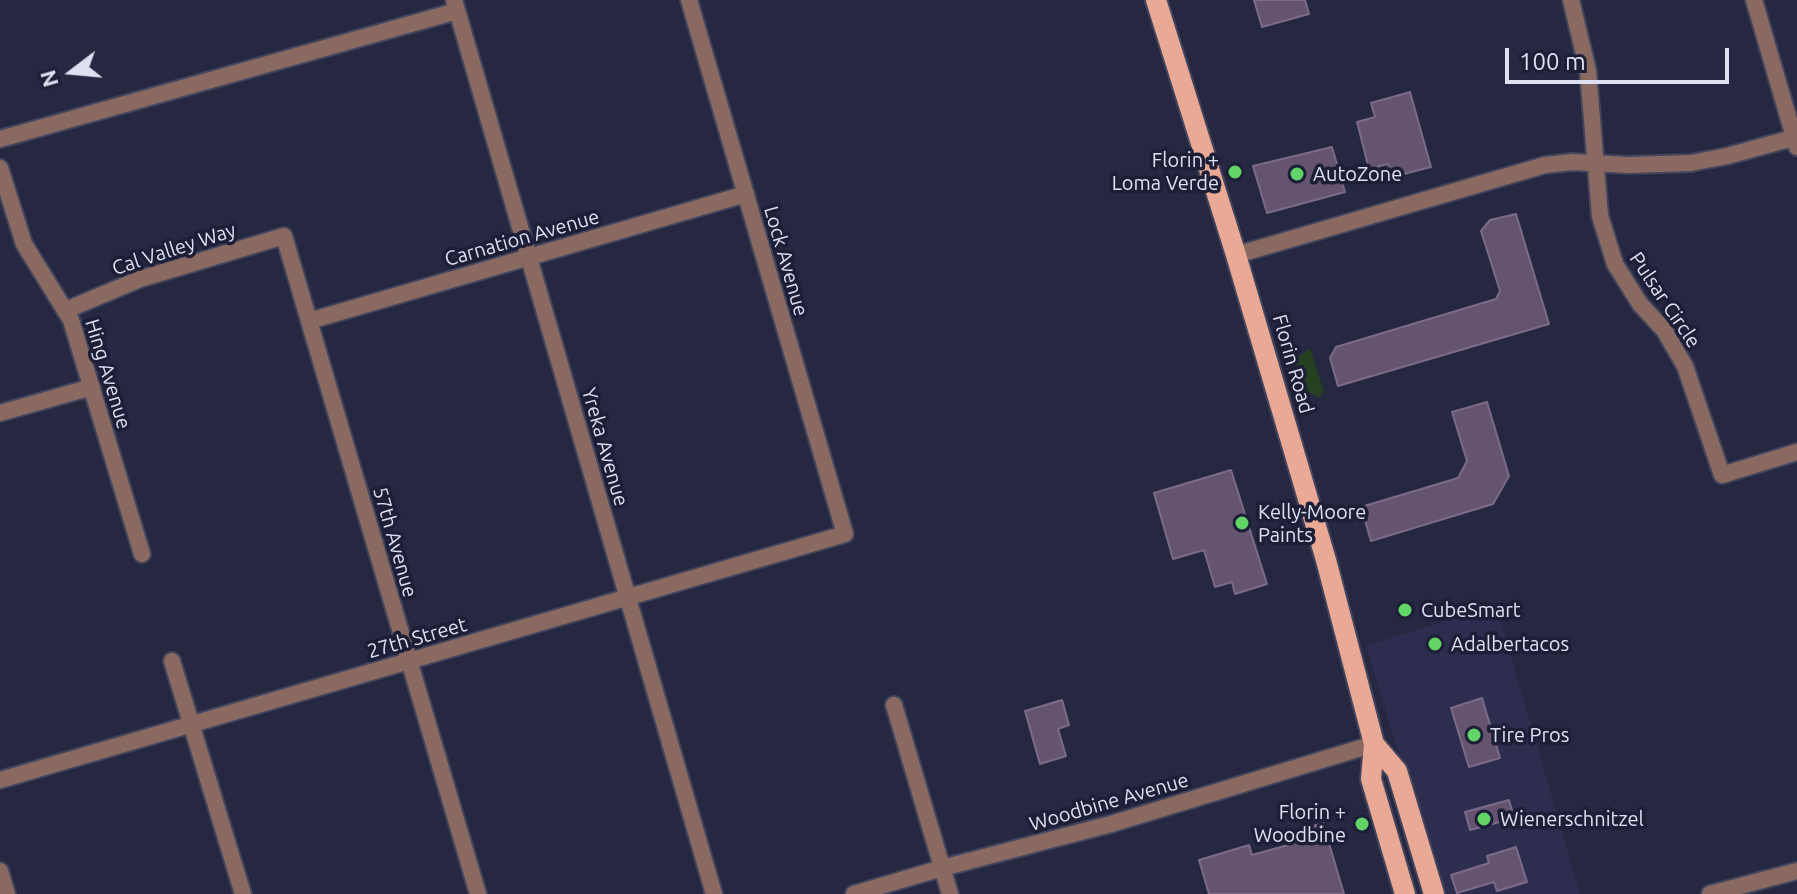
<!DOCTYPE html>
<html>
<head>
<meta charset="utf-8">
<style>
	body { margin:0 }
	#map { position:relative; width:1797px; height:894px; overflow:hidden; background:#262842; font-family:Ubuntu,sans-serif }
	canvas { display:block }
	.north { position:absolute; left:32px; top:32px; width:80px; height:80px; -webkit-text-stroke:6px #1d1e37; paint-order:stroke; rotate:254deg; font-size:22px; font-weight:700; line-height:32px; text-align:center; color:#dee0f2 }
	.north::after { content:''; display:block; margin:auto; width:28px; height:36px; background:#dee0f2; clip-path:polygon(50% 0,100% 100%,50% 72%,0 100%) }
	.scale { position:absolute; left:1505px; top:48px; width:224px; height:36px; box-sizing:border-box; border:4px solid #dee0f2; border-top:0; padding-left:10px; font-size:24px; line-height:28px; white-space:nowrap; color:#dee0f2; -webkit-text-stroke:6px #1d1e37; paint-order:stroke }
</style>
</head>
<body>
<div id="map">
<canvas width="1797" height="894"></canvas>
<div class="north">N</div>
<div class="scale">100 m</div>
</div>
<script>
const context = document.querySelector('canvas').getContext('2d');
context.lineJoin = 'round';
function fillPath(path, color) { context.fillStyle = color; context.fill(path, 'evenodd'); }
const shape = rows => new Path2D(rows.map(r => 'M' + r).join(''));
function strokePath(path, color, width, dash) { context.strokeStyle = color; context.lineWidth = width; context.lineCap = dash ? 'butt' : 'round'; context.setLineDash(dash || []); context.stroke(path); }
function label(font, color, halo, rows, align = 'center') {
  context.font = font + ' Ubuntu,sans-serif'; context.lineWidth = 7; context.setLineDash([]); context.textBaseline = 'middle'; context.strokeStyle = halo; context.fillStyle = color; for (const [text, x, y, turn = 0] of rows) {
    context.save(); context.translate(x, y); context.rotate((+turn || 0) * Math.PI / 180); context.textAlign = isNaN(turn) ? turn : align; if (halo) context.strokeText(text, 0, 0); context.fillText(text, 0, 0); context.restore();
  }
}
const built = shape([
	[1496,605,1580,894,1441,894,1366,646]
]);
const green = shape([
	[1310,349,1324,392,1319,397,1296,386,1290,362]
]);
const building = shape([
	[1254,0,1305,0,1309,14,1262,27,1254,0],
	[1410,92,1431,167,1392,177,1388,164,1369,169,1357,122,1375,117,1371,103,1410,92],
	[1332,147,1345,192,1267,213,1253,166,1332,147],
	[1516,214,1549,324,1338,386,1330,358,1336,347,1496,299,1500,291,1481,231,1490,220,1516,214],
	[1487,402,1509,476,1493,504,1371,541,1361,507,1458,478,1467,461,1452,412,1487,402],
	[1231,470,1267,584,1235,594,1232,582,1215,587,1204,550,1173,559,1154,493,1231,470],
	[1482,698,1500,758,1469,767,1451,708,1482,698],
	[1062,700,1069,725,1058,729,1066,756,1040,764,1025,711,1062,700],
	[1509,800,1514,818,1470,830,1465,812,1509,800],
	[1323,823,1344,894,1209,894,1199,860,1249,845,1252,855,1288,845,1285,835,1323,823],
	[1516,847,1527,882,1497,891,1494,882,1457,893,1451,875,1489,863,1487,856,1516,847]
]);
const street = shape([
	[454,0,714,894],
	[1571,0,1588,71,1600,216,1615,264,1640,304,1664,330,1685,366,1722,475,1797,452],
	[1754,0,1797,147],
	[0,139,457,11],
	[0,168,24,244,71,320,142,554],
	[1236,255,1545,165,1572,162,1629,165,1691,163,1727,156,1797,137],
	[66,310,140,279,284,236,478,894],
	[309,321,746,194],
	[0,413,92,387],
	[172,661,243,894],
	[894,705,950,894],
	[0,780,845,534,689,0],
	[0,871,7,894],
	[854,894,942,868,1111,824,1374,744],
	[1710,894,1797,871]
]);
const primary = shape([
	[1156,0,1236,255,1326,560,1374,744,1371,779,1405,894],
	[1374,744,1397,771,1434,894]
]);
const markers = [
	[1235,172,8,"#63d468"],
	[1297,174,8,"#63d468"],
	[1242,523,8,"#63d468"],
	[1405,610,8,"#63d468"],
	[1435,644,8,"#63d468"],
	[1474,735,8,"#63d468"],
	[1484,819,8,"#63d468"],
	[1362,824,8,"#63d468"]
];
const poiNames = [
	["Florin +",1219,160,"right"],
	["Loma Verde",1219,183,"right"],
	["AutoZone",1313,174],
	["Kelly-Moore",1258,512],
	["Paints",1258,535],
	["CubeSmart",1421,610],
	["Adalbertacos",1451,644],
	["Tire Pros",1490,735],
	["Florin +",1346,812,"right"],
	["Woodbine",1346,835,"right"],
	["Wienerschnitzel",1500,819]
];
const streetNames = [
	["Carnation Avenue",522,238,-16],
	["Cal Valley Way",174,249,-18],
	["Lock Avenue",786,261,74],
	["Pulsar Circle",1665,300,56],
	["Florin Road",1293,364,74],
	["Hing Avenue",108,374,73],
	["Yreka Avenue",605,447,74],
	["57th Avenue",395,542,74],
	["27th Street",417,638,-16],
	["Woodbine Avenue",1109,802,-16]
];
fillPath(built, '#2d2e4f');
fillPath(green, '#264120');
fillPath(building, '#655470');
strokePath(building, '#7c6b88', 2);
strokePath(street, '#43455e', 20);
strokePath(primary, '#43455e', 24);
strokePath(street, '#8a6a60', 16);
strokePath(primary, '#eaa994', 20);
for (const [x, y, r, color] of markers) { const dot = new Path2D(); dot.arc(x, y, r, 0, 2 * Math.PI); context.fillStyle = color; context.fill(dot); strokePath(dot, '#1d1e37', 3); }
label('20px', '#dee0f2', '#1d1e37', poiNames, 'left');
label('20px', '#dee0f2', '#1d1e37', streetNames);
</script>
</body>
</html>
